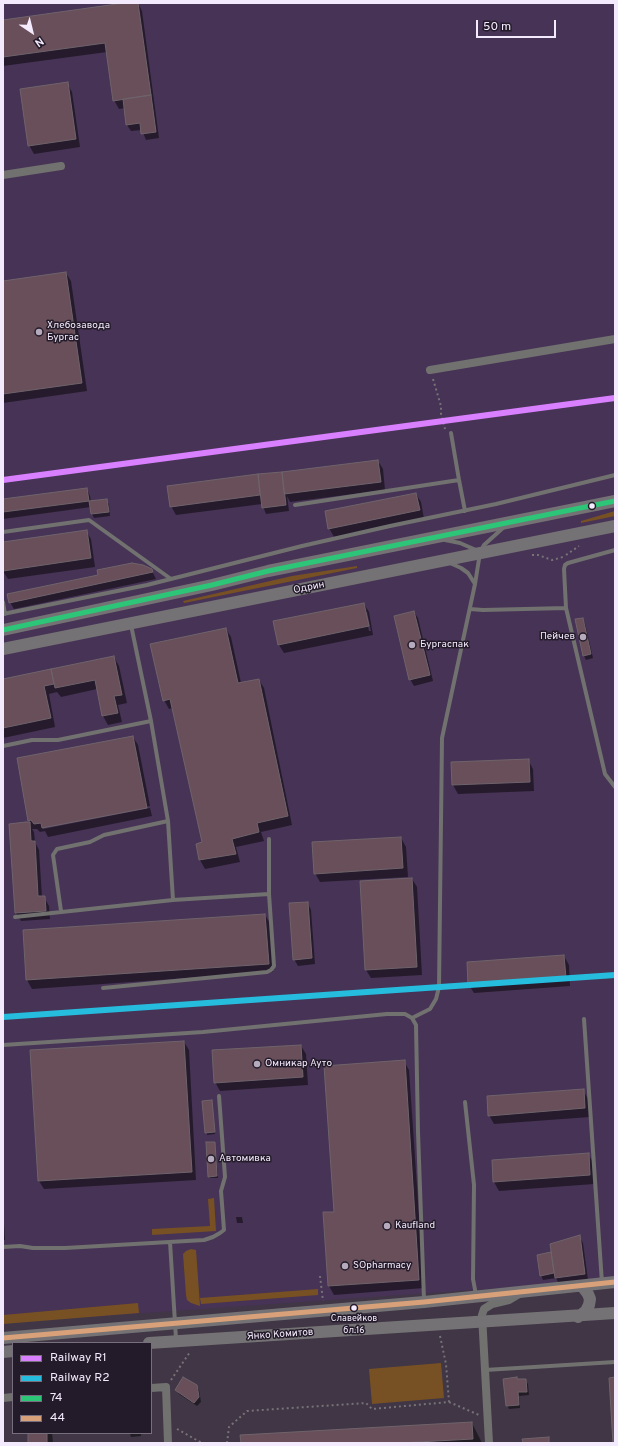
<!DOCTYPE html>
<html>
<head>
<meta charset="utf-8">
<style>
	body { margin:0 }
	#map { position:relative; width:618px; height:1446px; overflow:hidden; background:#403646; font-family:Overpass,sans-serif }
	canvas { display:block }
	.frame { position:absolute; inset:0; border:4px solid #f4eafd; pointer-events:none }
	.legend { position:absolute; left:12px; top:1342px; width:140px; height:92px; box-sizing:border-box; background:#231b29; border:1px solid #776e7e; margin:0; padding:5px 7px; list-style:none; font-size:12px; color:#f4eafd }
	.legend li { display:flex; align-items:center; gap:8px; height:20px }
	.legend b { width:20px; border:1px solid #776e7e }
	.north { position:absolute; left:12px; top:12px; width:40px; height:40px; -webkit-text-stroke:3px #231b29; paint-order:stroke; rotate:145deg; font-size:11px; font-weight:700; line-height:16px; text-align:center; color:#f4eafd }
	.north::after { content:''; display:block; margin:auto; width:14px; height:18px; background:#f4eafd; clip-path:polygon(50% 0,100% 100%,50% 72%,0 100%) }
	.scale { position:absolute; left:476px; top:20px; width:80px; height:18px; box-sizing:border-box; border:2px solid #f4eafd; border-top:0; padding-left:5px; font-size:12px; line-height:14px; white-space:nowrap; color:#f4eafd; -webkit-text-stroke:3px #231b29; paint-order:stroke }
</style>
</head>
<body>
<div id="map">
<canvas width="618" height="1446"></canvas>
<div class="frame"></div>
<ul class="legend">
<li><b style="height:5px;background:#d880ff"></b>Railway R1</li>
<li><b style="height:5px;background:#26bcdd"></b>Railway R2</li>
<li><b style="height:5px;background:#2dc577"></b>74</li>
<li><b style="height:5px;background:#d9a179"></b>44</li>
</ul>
<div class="north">N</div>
<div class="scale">50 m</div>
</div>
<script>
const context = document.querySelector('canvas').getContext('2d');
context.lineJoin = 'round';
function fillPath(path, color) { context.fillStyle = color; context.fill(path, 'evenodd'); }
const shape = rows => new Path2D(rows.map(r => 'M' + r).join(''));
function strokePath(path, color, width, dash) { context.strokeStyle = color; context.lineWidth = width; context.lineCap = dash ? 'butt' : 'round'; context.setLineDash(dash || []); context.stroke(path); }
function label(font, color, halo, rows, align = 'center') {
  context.font = font + ' Overpass,sans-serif'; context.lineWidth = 3; context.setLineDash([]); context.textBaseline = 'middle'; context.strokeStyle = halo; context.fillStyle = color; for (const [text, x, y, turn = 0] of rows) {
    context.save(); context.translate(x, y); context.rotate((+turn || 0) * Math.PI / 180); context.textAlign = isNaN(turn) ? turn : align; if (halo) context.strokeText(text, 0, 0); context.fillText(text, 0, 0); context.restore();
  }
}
const built = shape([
	[3,3,615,3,615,1280,3,1323]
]);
const green = shape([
	[615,511,615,516,581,523,581,521],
	[357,566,357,568,184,603,183,601,292,576],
	[214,1198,216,1231,152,1235,152,1229,210,1226,208,1199],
	[191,1249,196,1250,200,1306,191,1303,187,1300,186,1295,183,1254,186,1251],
	[318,1289,318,1295,201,1304,200,1298],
	[138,1303,139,1313,3,1324,3,1315],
	[441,1363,444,1398,372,1404,369,1369]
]);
const shadow = shape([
	[131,3,138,3,142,11,159,138,146,140,142,130,131,131,127,125,125,108,119,109,114,100,107,52,3,66,3,21],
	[67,83,72,92,80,147,34,154,29,145],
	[66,273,71,281,87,391,3,403,3,282],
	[378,461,383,469,385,490,290,502,287,496,289,511,266,514,262,504,176,515,171,506,168,487],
	[87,489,90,496,91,502,106,500,109,504,110,516,94,518,92,514,91,507,3,519,3,500],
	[416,494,421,502,424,519,334,537,329,528],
	[86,531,91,539,95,567,8,579,3,571,3,543],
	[151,569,156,579,14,609,10,602],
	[364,604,369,612,373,635,284,653,279,645],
	[365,612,367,612,371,631,369,631],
	[414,612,418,618,433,681,414,686,410,679],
	[583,619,585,623,593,658,586,660,584,656],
	[226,629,231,637,241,683,259,680,264,688,292,825,261,832,264,841,236,847,240,862,205,869,200,860,197,844,203,843,173,708,169,709,164,700],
	[114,657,119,666,127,703,118,705,122,722,108,725,103,716,97,689,61,697,57,692,49,694,55,727,3,738,3,680],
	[133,737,138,745,150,806,43,827,43,829,150,808,152,816,48,837,45,831,40,832,37,829,32,829,34,832,35,842,39,850,42,897,44,897,49,906,50,919,21,921,16,913,10,825,31,823,29,820],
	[528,760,533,769,534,791,458,794,453,785],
	[401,838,406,847,408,877,320,882,315,873],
	[412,879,417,887,422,975,371,978,366,970],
	[308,903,311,910,315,964,298,966,294,959],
	[265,915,270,923,273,972,32,989,27,980,24,931],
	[564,956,569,965,570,986,474,993,469,985],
	[184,1042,189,1050,196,1180,44,1189,39,1181],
	[301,1046,306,1054,308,1085,220,1091,215,1082],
	[404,1061,409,1070,424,1288,334,1295,329,1286,335,1212],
	[583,1090,588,1099,590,1117,494,1124,489,1115],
	[211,1101,215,1134,207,1135,203,1102],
	[215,1143,218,1178,210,1178,209,1176],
	[588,1154,593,1162,594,1184,499,1191,494,1182,493,1161],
	[3,1207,5,1240,3,1240],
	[236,1217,242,1217,243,1223,237,1223],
	[579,1236,583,1243,588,1280,559,1284,556,1278,543,1280,541,1275,538,1256,552,1252],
	[517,1380,525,1380,528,1384,529,1395,519,1396,520,1408,509,1409,507,1405],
	[196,1385,199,1390,201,1402,197,1406,179,1394,176,1390],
	[472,1423,482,1443,242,1443],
	[29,1433,52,1433,53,1443,29,1443],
	[130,1433,141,1433,141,1436,131,1437]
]);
const building = shape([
	[124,3,138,3,151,95,113,101,105,43,3,57,3,20,124,3],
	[68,82,76,139,28,146,20,89,68,82],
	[151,95,156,132,141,134,140,123,126,125,123,99,151,95],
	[66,272,82,383,3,394,3,281,66,272],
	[378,460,381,482,284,494,282,472,378,460],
	[282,472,286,505,262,508,258,474,282,472],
	[258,474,260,495,170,507,167,486,258,474],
	[87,488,89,501,3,512,3,499,87,488],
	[416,493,420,510,328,529,325,511,416,493],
	[107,499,109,512,91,514,89,501,107,499],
	[87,530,91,558,3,571,3,542,87,530],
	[132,563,143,565,152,569,153,572,9,603,7,594,98,575,97,570,132,563],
	[364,603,369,626,278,645,273,621,364,603],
	[414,611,430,675,409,680,394,616,414,611],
	[583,618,591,654,583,656,575,619,583,618],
	[226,628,238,683,259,679,288,816,257,823,259,832,232,839,236,854,199,860,196,844,202,842,170,699,163,701,150,644,226,628],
	[114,656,122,695,114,696,118,713,102,716,95,680,55,688,51,669,114,656],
	[51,669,54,684,44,686,51,718,3,728,3,679,51,669],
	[133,736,147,808,42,828,41,823,34,824,31,820,28,821,17,758,133,736],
	[529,759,530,782,452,785,451,762,529,759],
	[26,822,30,822,31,841,35,841,38,896,45,896,46,911,15,913,9,824,26,822],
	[401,837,403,868,314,874,312,842,401,837],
	[412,878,417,967,365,970,360,881,412,878],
	[308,902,312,958,293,960,289,903,308,902],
	[265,914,269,964,26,980,23,930,265,914],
	[564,955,566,978,468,985,467,962,564,955],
	[184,1041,192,1172,38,1181,30,1050,184,1041],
	[301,1045,303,1077,214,1083,212,1050,301,1045],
	[405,1060,419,1280,328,1286,323,1212,334,1212,324,1066,405,1060],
	[584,1089,585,1108,488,1116,487,1096,584,1089],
	[212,1100,215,1132,205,1133,202,1101,212,1100],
	[206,1142,215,1142,217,1176,208,1177,206,1142],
	[589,1153,590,1175,493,1182,492,1160,589,1153],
	[580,1235,585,1274,555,1278,550,1244,580,1235],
	[551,1252,554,1273,540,1276,537,1255,551,1252],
	[183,1377,197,1385,199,1397,194,1403,175,1390,183,1377],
	[517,1377,517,1379,526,1379,527,1392,518,1392,519,1405,506,1406,503,1379,517,1377],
	[615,1377,615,1443,613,1443,609,1378,615,1377],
	[472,1422,473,1439,399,1443,241,1443,240,1435,472,1422],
	[28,1433,47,1433,47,1443,28,1443,28,1433],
	[549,1437,549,1443,523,1443,522,1439,549,1437]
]);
const path = shape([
	[433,379,441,406,441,414,445,429],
	[532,555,538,555,552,560,563,557],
	[566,555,579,546],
	[320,1276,323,1301],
	[171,1380,190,1352],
	[449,1402,479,1415],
	[177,1429,202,1443],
	[227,1443,229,1427,247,1411,366,1403,372,1409,449,1402,446,1364,440,1336]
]);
const service = shape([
	[451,433,459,480],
	[295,505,459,480,465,511],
	[3,532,89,520,171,579],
	[445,540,460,543,476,550],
	[615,550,568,563,565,565,564,569,566,608,605,774,615,787],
	[450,563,461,568,468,573,475,584],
	[3,602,5,614],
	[470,609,483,610,566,608],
	[3,614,147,585,302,546,390,526,496,504,615,475],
	[131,625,151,721,168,821,173,900],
	[3,746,32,740,58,740,151,721],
	[61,911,53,855,57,849,90,842,104,835,168,821],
	[15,917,173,900,269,894],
	[103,988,267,972,271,970,274,966,269,894,269,839],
	[412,1018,430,1009,436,999,439,987,442,738,475,584,480,553,484,545,504,527],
	[584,1019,602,1283],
	[3,1045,203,1032,387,1014,405,1014,412,1018,416,1025,418,1132,424,1300],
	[465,1102,474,1185,473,1279,476,1295],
	[170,1242,176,1339],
	[3,1247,20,1246,33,1248,65,1248,204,1240,213,1237,220,1233,224,1230,221,1191,225,1177,219,1096],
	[485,1370,615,1362]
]);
const minor = shape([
	[3,175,61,166],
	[430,370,615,339],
	[151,1388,166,1387,168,1443],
	[3,1398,13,1397],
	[489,1443,482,1315,484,1309,492,1304,509,1300,519,1294]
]);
const secondary = shape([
	[3,630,212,585,268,571,615,501],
	[3,649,615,526],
	[578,1317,586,1311,589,1305,590,1299,588,1294,582,1286],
	[3,1338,424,1302,615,1282],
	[149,1343,615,1313],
	[3,1352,13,1351]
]);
const rail = shape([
	[3,480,615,398],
	[3,1017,615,975]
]);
const bus1 = shape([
	[3,630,212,585,268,571,615,501]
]);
const bus2 = shape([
	[3,1338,424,1302,615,1282]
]);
const rail1 = shape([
	[3,480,615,398]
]);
const rail2 = shape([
	[3,1017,615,975]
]);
const markers = [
	[39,332,4,"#b5abbd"],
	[592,506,3.5,"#f4eafd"],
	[583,637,4,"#b5abbd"],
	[412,645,4,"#b5abbd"],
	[257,1064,4,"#b5abbd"],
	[211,1159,4,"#b5abbd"],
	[387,1226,4,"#b5abbd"],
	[345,1266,4,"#b5abbd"],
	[354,1308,3.5,"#f4eafd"]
];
const busNames = [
	["Славейков",354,1319],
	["бл.16",354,1331]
];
const poiNames = [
	["Хлебозавода",47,326],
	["Бургас",47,338],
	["Пейчев",575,637,"right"],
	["Бургаспак",420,645],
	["Омникар Ауто",265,1064],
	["Автомивка",219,1159],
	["Kaufland",395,1226],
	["SOpharmacy",353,1266]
];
const streetNames = [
	["Одрин",309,588,-11],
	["Янко Комитов",280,1335,-4]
];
fillPath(built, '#473355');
fillPath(green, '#775123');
fillPath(shadow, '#0007');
fillPath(building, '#684f5a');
strokePath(building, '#6f636b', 1);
strokePath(path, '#767376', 2, [2, 3]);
strokePath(service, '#717170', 4);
strokePath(minor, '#717170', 8);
strokePath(secondary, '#747274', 12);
strokePath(rail, '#78767b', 3, [8, 4]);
strokePath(bus1, '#2dc577', 5);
strokePath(bus2, '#d9a179', 5);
strokePath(rail1, '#d880ff', 6);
strokePath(rail2, '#26bcdd', 6);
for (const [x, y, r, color] of markers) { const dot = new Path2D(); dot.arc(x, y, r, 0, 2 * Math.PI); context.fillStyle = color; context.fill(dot); strokePath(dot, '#231b29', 1.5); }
label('9px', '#f4eafd', '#231b29', busNames);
label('10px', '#f4eafd', '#231b29', poiNames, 'left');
label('10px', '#f4eafd', '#231b29', streetNames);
</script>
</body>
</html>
